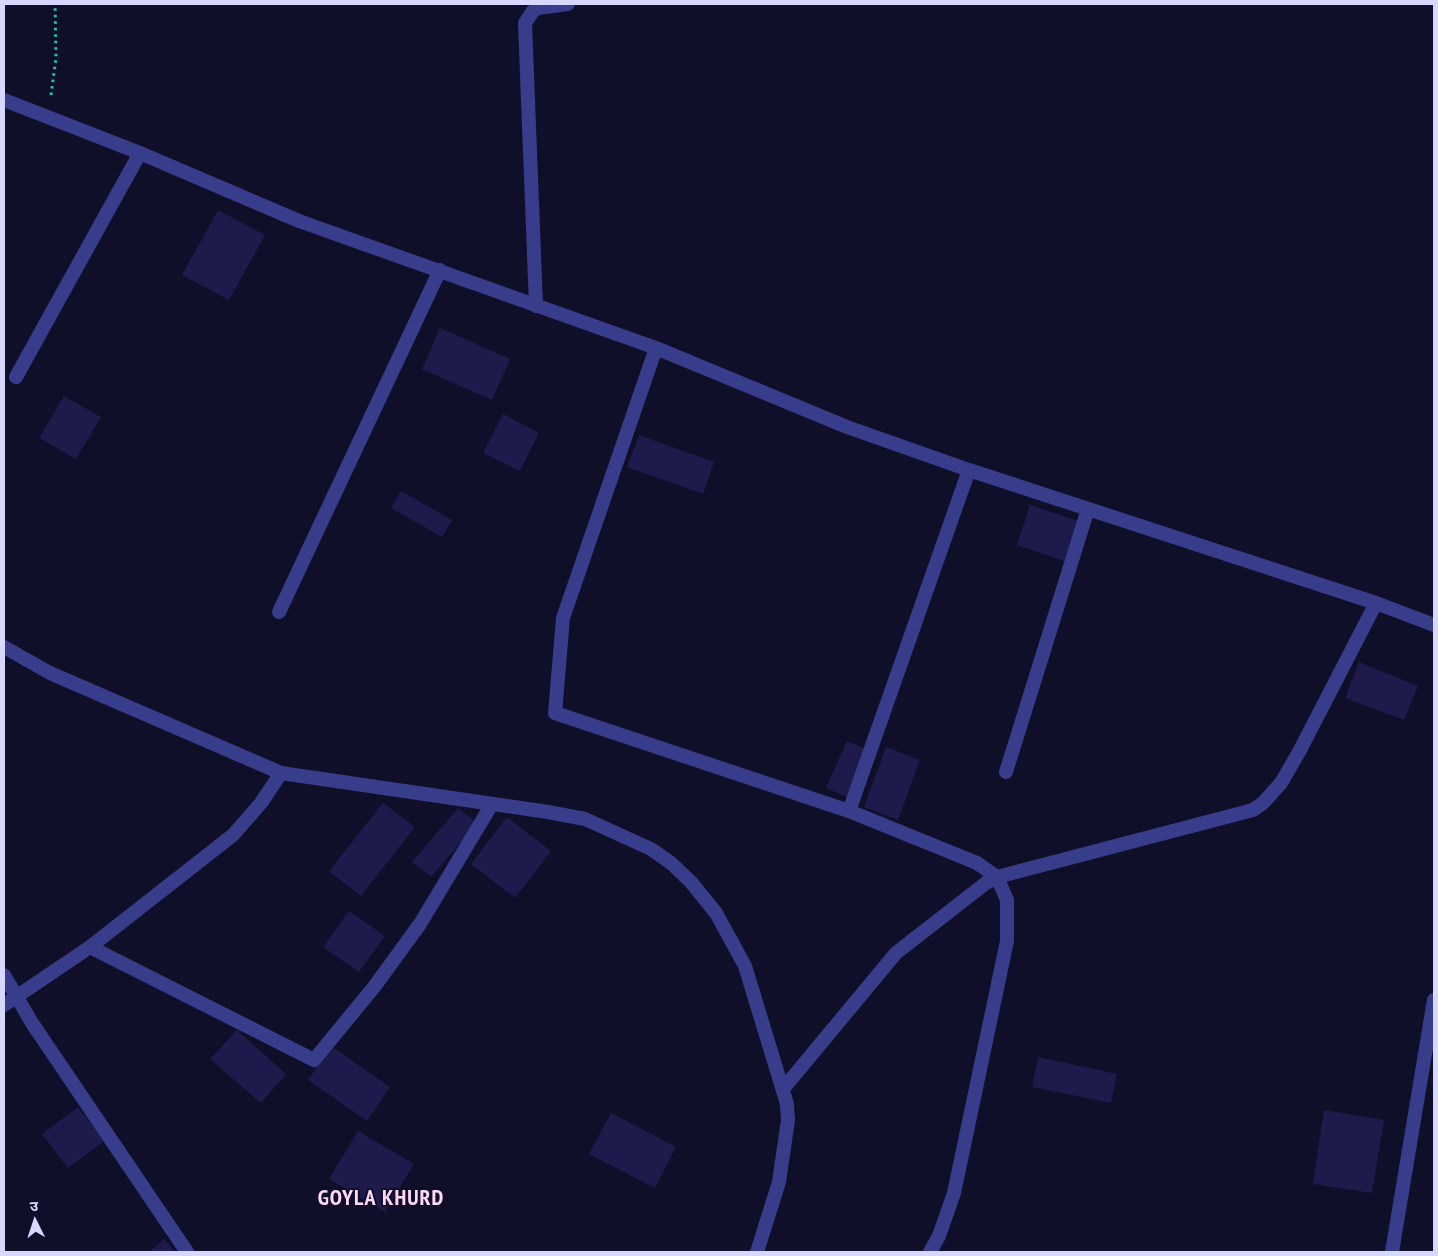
<!DOCTYPE html>
<html>
<head>
<meta charset="utf-8">
<style>
	body { margin:0 }
	#map { position:relative; width:1438px; height:1256px; overflow:hidden; background:#100f29; font-family:"PT Sans Narrow","Noto Sans Devanagari",sans-serif }
	canvas { display:block }
	.frame { position:absolute; inset:0; border:5px solid #d7d7ff; pointer-events:none }
	.north { position:absolute; left:10px; top:1196px; width:50px; height:50px; -webkit-text-stroke:4px #100f29; paint-order:stroke; rotate:356deg; font-size:14px; font-weight:700; line-height:20px; text-align:center; color:#d7d7ff }
	.north::after { content:''; display:block; margin:auto; width:18px; height:22px; background:#d7d7ff; clip-path:polygon(50% 0,100% 100%,50% 72%,0 100%) }
</style>
</head>
<body>
<div id="map">
<canvas width="1438" height="1256"></canvas>
<div class="frame"></div>
<div class="north">उ</div>
</div>
<script>
const context = document.querySelector('canvas').getContext('2d');
context.lineJoin = 'round';
function fillPath(path, color) { context.fillStyle = color; context.fill(path, 'evenodd'); }
const shape = rows => new Path2D(rows.map(r => 'M' + r).join(''));
function strokePath(path, color, width, dash) { context.strokeStyle = color; context.lineWidth = width; context.lineCap = dash ? 'butt' : 'round'; context.setLineDash(dash || []); context.stroke(path); }
function label(font, color, halo, rows, align = 'center') {
  context.font = font + ' "PT Sans Narrow",sans-serif'; context.lineWidth = 4; context.setLineDash([]); context.textBaseline = 'middle'; context.strokeStyle = halo; context.fillStyle = color; for (const [text, x, y, turn = 0] of rows) {
    context.save(); context.translate(x, y); context.rotate((+turn || 0) * Math.PI / 180); context.textAlign = isNaN(turn) ? turn : align; if (halo) context.strokeText(text, 0, 0); context.fillText(text, 0, 0); context.restore();
  }
}
const building = shape([
	[218,210,265,235,229,300,182,275],
	[440,328,510,359,492,400,422,369],
	[64,396,101,417,76,459,39,438],
	[503,414,539,433,520,471,483,453],
	[639,435,714,462,703,494,627,467],
	[401,491,452,520,442,537,391,508],
	[1030,505,1081,522,1067,562,1017,545],
	[1359,662,1418,686,1404,720,1345,698],
	[847,741,868,750,847,797,826,788],
	[886,747,920,760,898,820,864,807],
	[383,803,415,827,361,896,329,871],
	[458,808,477,823,431,877,412,862],
	[507,817,551,851,515,898,471,864],
	[349,911,385,936,359,972,323,947],
	[237,1030,286,1074,261,1103,210,1059],
	[331,1046,390,1087,367,1121,308,1080],
	[1038,1057,1117,1074,1111,1103,1032,1087],
	[78,1107,104,1141,68,1168,42,1134],
	[1324,1110,1384,1120,1372,1193,1313,1184],
	[611,1113,676,1147,655,1188,589,1154],
	[358,1131,414,1164,385,1212,329,1179],
	[164,1239,175,1252,149,1252]
]);
const path = shape([
	[51,95,56,58,55,4]
]);
const service = shape([
	[536,306,525,23,533,11,538,8,568,4]
]);
const minor = shape([
	[4,100,140,153,299,221,656,348,847,427,969,470,1376,603,1434,625],
	[656,348,563,618,555,713,849,811,977,863,997,877,1007,900,1007,941,954,1193,939,1236,930,1252],
	[16,377,140,153],
	[279,612,440,270],
	[4,647,50,673,281,773,548,812,585,819,651,849,671,863,691,882,716,913,745,966,787,1104,788,1120,779,1182,757,1252],
	[1006,772,1088,509],
	[849,811,969,470],
	[90,947,314,1060,374,987,420,924,492,804],
	[4,975,32,1023,187,1252],
	[4,1005,90,947,233,835,261,803,281,773],
	[783,1089,896,953,986,883,997,877,1253,810,1263,803,1281,783,1299,752,1376,603],
	[1392,1252,1434,1000]
]);
const districtNames = [
	["GOYLA KHURD",381,1199]
];
fillPath(building, '#1e1a4c');
strokePath(path, '#29c1a8', 3, [2.5, 4]);
strokePath(service, '#373d8b', 14);
strokePath(minor, '#373d8b', 14);
context.letterSpacing = '1px';
label('bold 22px', '#ffd9f5', '#100f29', districtNames);
context.letterSpacing = '0px';
</script>
</body>
</html>
